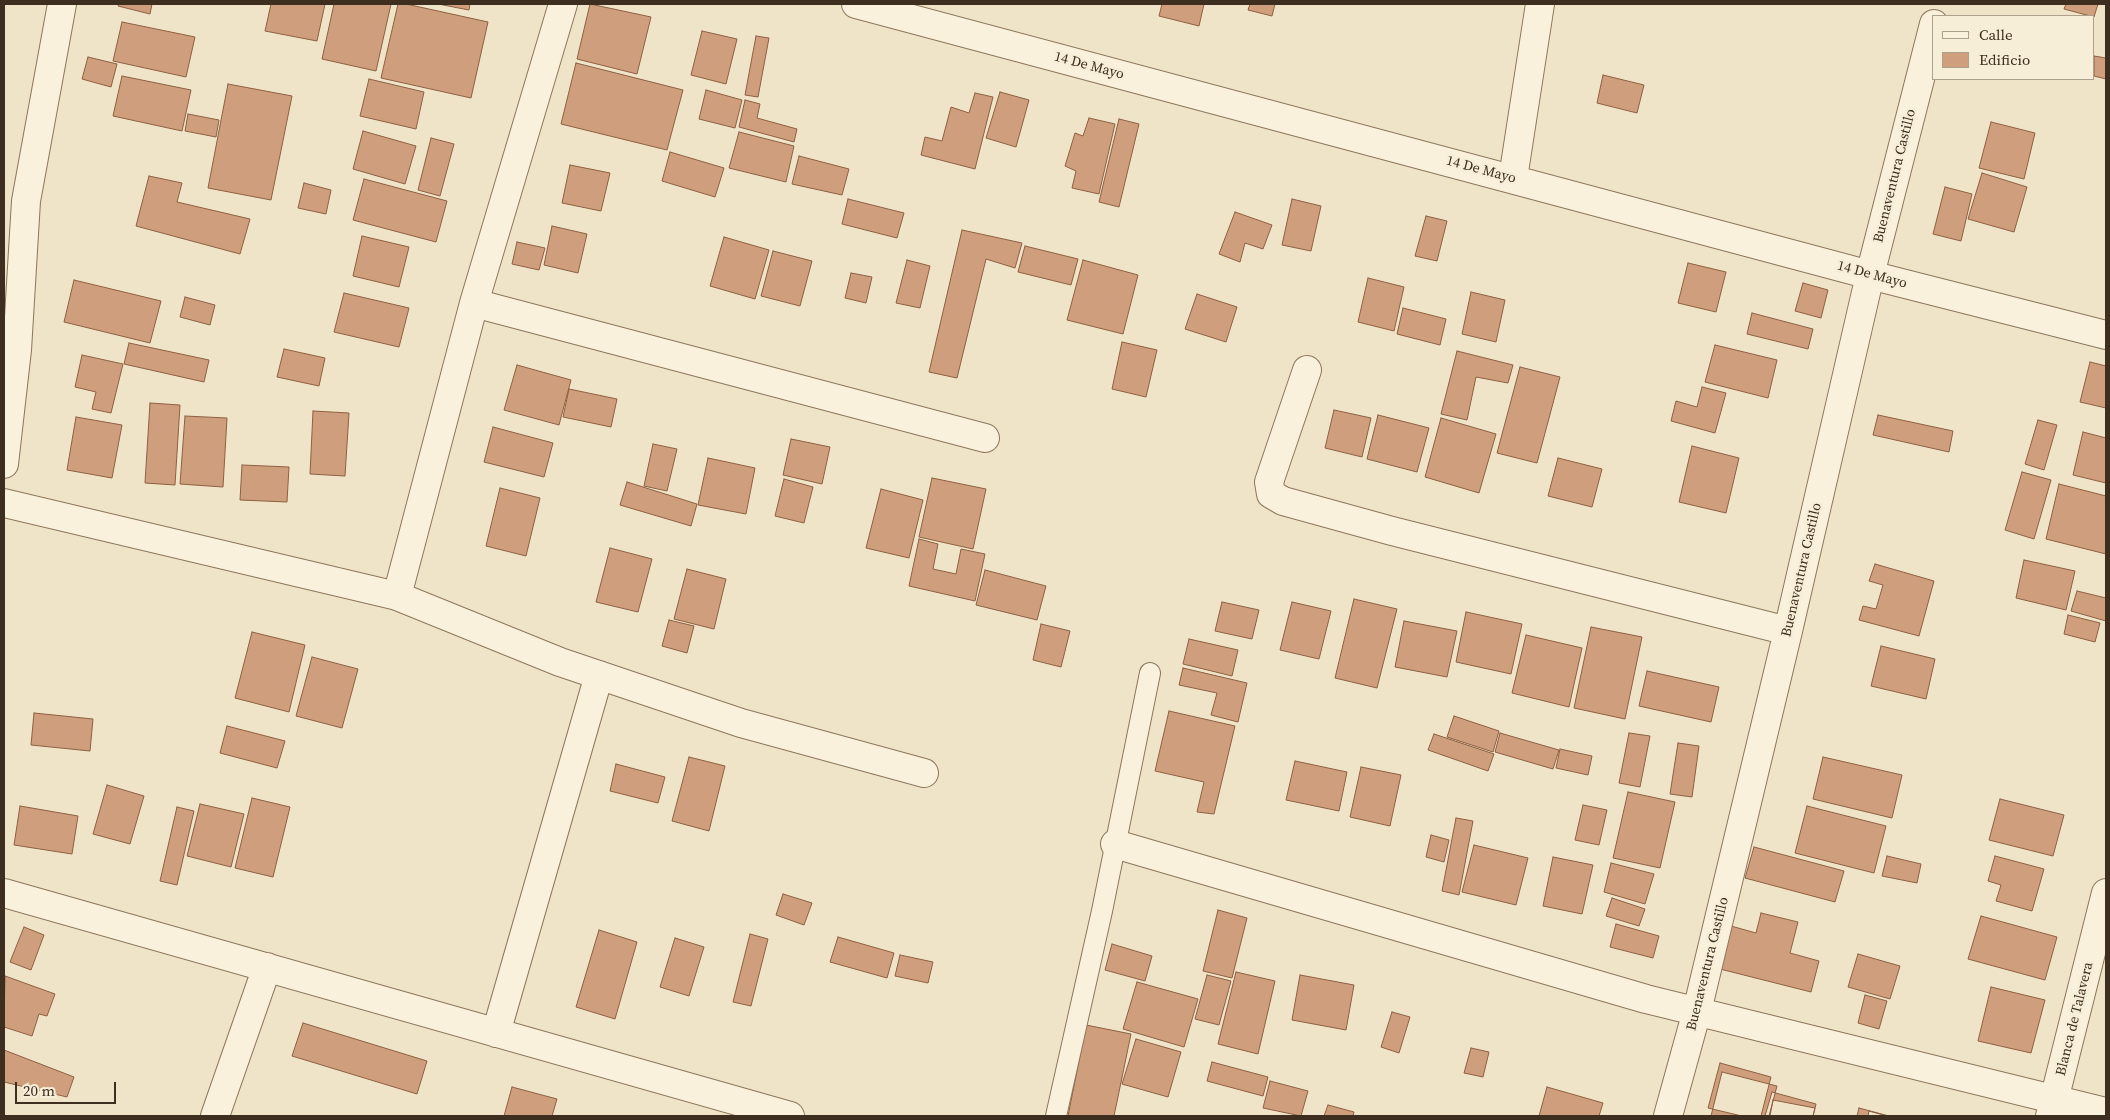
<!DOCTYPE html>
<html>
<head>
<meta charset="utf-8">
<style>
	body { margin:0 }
	#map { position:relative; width:2110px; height:1120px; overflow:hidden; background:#f0e4c8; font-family:"Source Serif 4",serif }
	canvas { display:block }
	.frame { position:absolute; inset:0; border:5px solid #3d2e20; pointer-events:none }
	.legend { position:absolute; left:1932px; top:15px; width:162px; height:65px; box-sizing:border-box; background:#f7eed8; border:1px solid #ada18e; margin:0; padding:6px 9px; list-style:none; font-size:15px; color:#3d2e20 }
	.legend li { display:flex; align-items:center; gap:10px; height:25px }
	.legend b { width:25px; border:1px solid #ada18e }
	.scale { position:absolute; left:15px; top:1082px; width:101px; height:22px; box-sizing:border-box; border:2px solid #3d2e20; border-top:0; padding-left:6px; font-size:15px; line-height:18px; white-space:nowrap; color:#3d2e20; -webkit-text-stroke:4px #f7eed8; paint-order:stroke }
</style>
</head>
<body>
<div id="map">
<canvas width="2110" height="1120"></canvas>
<div class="frame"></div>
<ul class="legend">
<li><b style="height:6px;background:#faf1dc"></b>Calle</li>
<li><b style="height:14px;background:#cf9f7d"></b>Edificio</li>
</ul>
<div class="scale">20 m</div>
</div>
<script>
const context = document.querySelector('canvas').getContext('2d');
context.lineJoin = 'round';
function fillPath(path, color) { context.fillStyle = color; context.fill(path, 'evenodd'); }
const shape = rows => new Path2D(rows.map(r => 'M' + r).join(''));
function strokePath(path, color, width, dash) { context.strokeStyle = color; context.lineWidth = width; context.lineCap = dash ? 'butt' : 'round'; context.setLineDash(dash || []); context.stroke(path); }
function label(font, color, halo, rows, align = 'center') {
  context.font = font + ' "Source Serif 4",serif'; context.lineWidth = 5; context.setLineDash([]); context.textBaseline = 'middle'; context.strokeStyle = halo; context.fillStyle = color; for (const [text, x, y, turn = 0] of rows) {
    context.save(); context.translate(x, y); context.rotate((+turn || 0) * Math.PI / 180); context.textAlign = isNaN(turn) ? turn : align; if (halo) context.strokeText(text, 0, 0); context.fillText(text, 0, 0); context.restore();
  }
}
const building = shape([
	[119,4,152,4,150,14,118,6,119,4],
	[271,4,325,4,317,41,265,31,271,4],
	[334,4,391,4,376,71,322,59,334,4],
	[398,4,406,4,488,22,471,98,381,78,398,4],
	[438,4,470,4,469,10,438,4],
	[590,4,651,17,637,74,577,59,590,4],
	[1162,4,1204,4,1199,26,1159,16,1162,4],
	[1250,4,1275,4,1272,16,1248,10,1250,4],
	[2066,4,2098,4,2094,17,2064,9,2066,4],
	[122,22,195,37,186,77,113,61,122,22],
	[702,31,737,39,726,84,691,75,702,31],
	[756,36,769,38,758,97,745,95,756,36],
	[2094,56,2106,58,2106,79,2094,76,2094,56],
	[88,57,117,64,111,87,82,79,88,57],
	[576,63,683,90,667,150,561,124,576,63],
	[1603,75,1644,85,1637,113,1597,103,1603,75],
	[122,76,191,90,182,131,113,116,122,76],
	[369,79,424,92,416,129,360,116,369,79],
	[228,84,292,96,271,200,208,188,228,84],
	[706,90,742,100,735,128,699,119,706,90],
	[1000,92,1029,100,1016,147,986,138,1000,92],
	[975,93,993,97,975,169,921,155,925,137,942,141,951,107,969,113,975,93],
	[745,100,760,104,757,118,797,129,794,142,739,127,745,100],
	[188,114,219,120,216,137,185,131,188,114],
	[1089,118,1115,124,1099,194,1072,188,1076,171,1065,166,1075,133,1083,136,1089,118],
	[1119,119,1139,124,1119,207,1099,202,1119,119],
	[1991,122,2035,133,2024,179,1979,168,1991,122],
	[363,131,416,146,405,184,353,169,363,131],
	[739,132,794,146,786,182,729,168,739,132],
	[431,138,454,144,440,196,418,190,431,138],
	[670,152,724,168,715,197,662,181,670,152],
	[799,156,849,169,842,195,792,184,799,156],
	[570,165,610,173,601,211,562,203,570,165],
	[1982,173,2027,187,2014,232,1968,219,1982,173],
	[149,176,182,183,177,202,250,219,240,254,136,226,149,176],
	[364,179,447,201,436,242,353,220,364,179],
	[304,183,331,190,326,214,298,208,304,183],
	[1945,187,1972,194,1961,241,1933,234,1945,187],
	[848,199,904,213,897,238,842,224,848,199],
	[1292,199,1321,206,1311,251,1282,245,1292,199],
	[1235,212,1272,225,1263,249,1245,243,1240,262,1219,254,1235,212],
	[1426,216,1447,221,1437,261,1415,256,1426,216],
	[552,226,587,234,578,273,544,265,552,226],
	[962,230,1022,243,1015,268,986,259,957,378,929,372,962,230],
	[362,236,409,247,399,287,353,276,362,236],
	[724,237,769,250,755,299,710,286,724,237],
	[517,242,545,248,539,270,512,264,517,242],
	[1025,246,1078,259,1071,285,1018,272,1025,246],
	[773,251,812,261,800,306,761,296,773,251],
	[907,260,930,266,920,308,896,303,907,260],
	[1083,260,1138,275,1123,334,1067,320,1083,260],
	[1688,263,1726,272,1716,312,1678,303,1688,263],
	[851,273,872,277,866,303,845,298,851,273],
	[1368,278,1404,287,1394,331,1358,322,1368,278],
	[74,280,161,301,150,343,64,322,74,280],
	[1803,283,1828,290,1821,318,1795,311,1803,283],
	[1471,292,1505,300,1496,342,1462,334,1471,292],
	[344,293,409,308,399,347,334,332,344,293],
	[1197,294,1237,307,1226,342,1185,329,1197,294],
	[185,297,215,305,210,325,180,317,185,297],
	[1403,308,1446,319,1440,345,1397,334,1403,308],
	[1752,313,1813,329,1808,349,1747,334,1752,313],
	[1122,342,1157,350,1146,397,1112,389,1122,342],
	[129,343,209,360,204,382,124,364,129,343],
	[1715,345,1777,360,1768,398,1705,382,1715,345],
	[284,349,325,358,319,386,277,377,284,349],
	[1457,351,1513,365,1508,383,1476,377,1467,420,1441,414,1457,351],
	[82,355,123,364,111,413,92,409,96,392,75,387,82,355],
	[2090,362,2106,366,2106,408,2080,402,2090,362],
	[517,365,571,380,559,425,504,410,517,365],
	[1520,367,1560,377,1537,463,1497,453,1520,367],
	[1702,387,1726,393,1715,433,1671,421,1676,401,1697,407,1702,387],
	[569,389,617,399,611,427,563,417,569,389],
	[150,403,180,405,175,485,145,483,150,403],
	[1334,410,1371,418,1362,457,1325,448,1334,410],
	[313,411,349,413,345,476,310,474,313,411],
	[1378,415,1429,428,1417,472,1367,459,1378,415],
	[1878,415,1953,431,1949,452,1873,435,1878,415],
	[185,416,227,418,223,487,180,484,185,416],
	[76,417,122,425,112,478,67,470,76,417],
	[1441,418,1496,434,1479,493,1425,477,1441,418],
	[2038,420,2057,425,2044,470,2025,464,2038,420],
	[493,427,553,443,544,477,484,462,493,427],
	[2083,432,2106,438,2106,483,2073,475,2083,432],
	[791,439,830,447,822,484,783,475,791,439],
	[653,444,677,449,667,491,644,486,653,444],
	[1692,446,1739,458,1726,513,1679,502,1692,446],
	[708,458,755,468,746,514,698,505,708,458],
	[1558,458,1602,469,1592,507,1548,496,1558,458],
	[242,465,289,467,287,502,240,500,242,465],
	[2022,472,2051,480,2034,539,2005,530,2022,472],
	[932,478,986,489,973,549,919,537,932,478],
	[784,479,813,487,804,523,775,516,784,479],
	[627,482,697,504,691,526,620,505,627,482],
	[2059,484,2106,496,2106,554,2046,539,2059,484],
	[500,488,540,498,526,556,486,546,500,488],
	[881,489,923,500,909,558,866,548,881,489],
	[919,539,938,544,933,569,956,574,961,549,985,554,975,601,909,586,919,539],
	[610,548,652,559,638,612,596,602,610,548],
	[2024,560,2075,571,2066,610,2016,598,2024,560],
	[1875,564,1934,581,1919,636,1859,620,1863,606,1876,609,1883,585,1869,581,1875,564],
	[687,569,726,579,714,629,674,619,687,569],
	[985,570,1046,586,1037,620,976,605,985,570],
	[2077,591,2106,598,2106,621,2071,611,2077,591],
	[1354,599,1397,609,1377,688,1335,678,1354,599],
	[1222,602,1259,610,1252,639,1215,631,1222,602],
	[1292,602,1331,611,1319,659,1280,650,1292,602],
	[1466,612,1522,624,1511,674,1456,662,1466,612],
	[2068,615,2100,623,2095,642,2064,634,2068,615],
	[669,620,694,626,687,653,662,646,669,620],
	[1404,621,1457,631,1447,677,1395,667,1404,621],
	[1041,624,1070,631,1061,667,1033,660,1041,624],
	[1591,627,1642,637,1625,719,1574,708,1591,627],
	[252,632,305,645,289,712,235,698,252,632],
	[1526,635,1582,648,1569,707,1512,693,1526,635],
	[1189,639,1238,650,1232,676,1183,664,1189,639],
	[1881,646,1935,659,1926,699,1871,686,1881,646],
	[312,657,358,669,342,728,296,716,312,657],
	[1183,668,1247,683,1238,722,1211,715,1217,693,1179,685,1183,668],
	[1647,671,1719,687,1711,722,1639,706,1647,671],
	[1169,711,1235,726,1214,814,1197,812,1204,782,1155,771,1169,711],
	[34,713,93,719,90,751,31,745,34,713],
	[1454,716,1499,731,1493,752,1447,737,1454,716],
	[227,726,285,741,277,768,220,753,227,726],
	[1500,733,1559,750,1553,769,1495,752,1500,733],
	[1629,733,1650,736,1640,787,1619,783,1629,733],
	[1434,734,1494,754,1488,771,1428,750,1434,734],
	[1678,743,1699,746,1692,797,1670,794,1678,743],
	[1560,749,1592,756,1588,775,1556,768,1560,749],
	[689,757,725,766,709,831,672,821,689,757],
	[1823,757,1902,775,1892,818,1813,799,1823,757],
	[1295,761,1347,772,1339,811,1286,800,1295,761],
	[616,764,665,777,658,803,610,791,616,764],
	[1361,767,1401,775,1390,826,1350,817,1361,767],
	[107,785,144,796,130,844,93,834,107,785],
	[1628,792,1675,802,1660,868,1613,858,1628,792],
	[252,798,290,807,273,877,235,868,252,798],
	[2000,799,2064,815,2053,856,1989,840,2000,799],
	[200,804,244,814,231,867,187,856,200,804],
	[1583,805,1607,810,1599,845,1575,840,1583,805],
	[20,806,78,816,72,854,14,845,20,806],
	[1807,806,1886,826,1874,873,1795,853,1807,806],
	[177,807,194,811,177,885,160,881,177,807],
	[1456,818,1473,821,1459,895,1442,891,1456,818],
	[1431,835,1449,840,1444,862,1426,857,1431,835],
	[1474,845,1528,858,1516,905,1462,892,1474,845],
	[1754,847,1844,871,1835,902,1745,878,1754,847],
	[1887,856,1921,864,1917,883,1882,876,1887,856],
	[1995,856,2044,869,2032,911,1996,901,2001,885,1988,881,1995,856],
	[1553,857,1593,865,1582,914,1543,906,1553,857],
	[1611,863,1654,874,1645,904,1604,892,1611,863],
	[783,894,812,903,804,925,776,915,783,894],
	[1612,898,1645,909,1639,926,1606,916,1612,898],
	[1218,910,1247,918,1232,978,1203,971,1218,910],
	[1761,913,1798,922,1790,953,1819,961,1811,992,1720,969,1731,926,1756,933,1761,913],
	[1981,916,2057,937,2045,980,1968,959,1981,916],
	[1616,924,1659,936,1653,958,1610,947,1616,924],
	[24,927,44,935,31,970,10,962,24,927],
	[599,930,637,942,615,1019,576,1007,599,930],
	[750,934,768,939,751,1006,733,1002,750,934],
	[838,937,894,953,887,978,830,962,838,937],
	[675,938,704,947,689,996,660,987,675,938],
	[1112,944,1152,956,1145,981,1105,970,1112,944],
	[1858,954,1900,966,1890,999,1848,987,1858,954],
	[900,955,933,962,928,983,895,976,900,955],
	[1236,972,1275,981,1258,1054,1218,1044,1236,972],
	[1207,975,1231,981,1219,1025,1195,1019,1207,975],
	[1300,975,1354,985,1346,1030,1292,1020,1300,975],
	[5,976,55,994,47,1016,39,1014,32,1036,4,1027,5,976],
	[1137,982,1198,999,1184,1047,1123,1029,1137,982],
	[1991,987,2045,1000,2031,1053,1978,1041,1991,987],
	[1865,995,1887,1001,1879,1029,1858,1023,1865,995],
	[1392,1012,1410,1017,1399,1053,1381,1047,1392,1012],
	[303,1023,427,1061,417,1094,292,1056,303,1023],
	[1086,1025,1131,1034,1114,1116,1068,1116,1086,1025],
	[1136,1039,1181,1052,1168,1097,1122,1084,1136,1039],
	[1471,1048,1489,1052,1483,1077,1464,1073,1471,1048],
	[4,1050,74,1077,67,1097,4,1082,4,1050],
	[1212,1062,1268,1077,1263,1096,1207,1081,1212,1062],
	[1720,1063,1771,1077,1761,1116,1742,1116,1708,1108,1720,1063],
	[1722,1072,1777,1086,1769,1116,1711,1116,1722,1072],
	[1270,1081,1308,1091,1301,1116,1263,1108,1270,1081],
	[512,1087,557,1099,552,1116,504,1116,512,1087],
	[1547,1087,1603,1103,1599,1116,1539,1116,1547,1087],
	[1772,1092,1816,1104,1813,1116,1765,1116,1772,1092],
	[1773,1100,1815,1108,1813,1116,1770,1116,1773,1100],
	[1328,1105,1354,1112,1353,1116,1324,1116,1328,1105],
	[1859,1108,1889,1116,1857,1116,1859,1108],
	[1869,1111,1887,1116,1868,1116,1869,1111]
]);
const service = shape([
	[1056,1116,1102,911,1150,673]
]);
const minor = shape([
	[856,4,1870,275,2106,335],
	[1513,178,1540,4],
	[474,303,985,438],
	[1307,370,1269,482,1271,494,1283,501,1392,531,1788,631],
	[4,464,17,350,26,201,62,4],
	[4,503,397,596,560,662,741,723,924,773],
	[397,596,474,303,563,4],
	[1115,844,1646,999,2106,1112],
	[4,893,790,1116],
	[496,1033,599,675],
	[215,1116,267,967],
	[1668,1116,1697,1011,1788,631,1870,275,1934,24],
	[2050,1116,2106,893]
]);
const streetNames = [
	["14 De Mayo",1089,66,15],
	["14 De Mayo",1481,170,15],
	["Buenaventura Castillo",1895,176,-76],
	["14 De Mayo",1872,275,15],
	["Buenaventura Castillo",1802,570,-77],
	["Buenaventura Castillo",1708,964,-76],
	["Blanca de Talavera",2075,1019,-76]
];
fillPath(building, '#cf9f7d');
strokePath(building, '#8d5f41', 1);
strokePath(service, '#8d765c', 22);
strokePath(minor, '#8d765c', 30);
strokePath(service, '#faf1dc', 20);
strokePath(minor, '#faf1dc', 28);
label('14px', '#3d2e20', '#f7eed8', streetNames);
</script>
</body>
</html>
